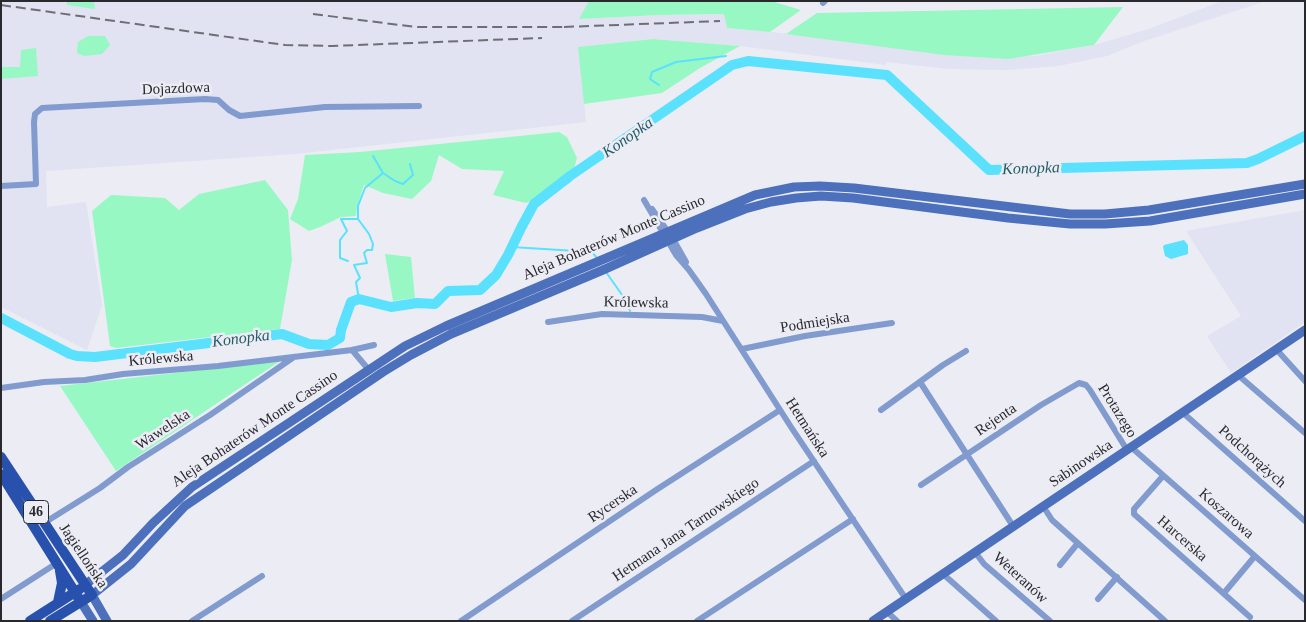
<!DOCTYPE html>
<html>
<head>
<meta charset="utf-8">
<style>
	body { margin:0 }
	#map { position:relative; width:1306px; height:622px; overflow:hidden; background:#ececf5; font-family:"Times New Roman",serif }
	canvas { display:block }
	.frame { position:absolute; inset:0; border:2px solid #29292d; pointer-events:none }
</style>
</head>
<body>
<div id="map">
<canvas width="1306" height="622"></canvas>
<div class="frame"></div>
</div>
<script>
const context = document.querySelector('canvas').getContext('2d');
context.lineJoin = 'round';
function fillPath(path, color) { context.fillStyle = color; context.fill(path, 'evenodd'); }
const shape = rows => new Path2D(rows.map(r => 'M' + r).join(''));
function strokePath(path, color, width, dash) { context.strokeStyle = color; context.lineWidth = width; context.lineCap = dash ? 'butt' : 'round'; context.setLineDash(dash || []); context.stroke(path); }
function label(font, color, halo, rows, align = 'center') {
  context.font = font + ' "Times New Roman",serif'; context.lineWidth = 5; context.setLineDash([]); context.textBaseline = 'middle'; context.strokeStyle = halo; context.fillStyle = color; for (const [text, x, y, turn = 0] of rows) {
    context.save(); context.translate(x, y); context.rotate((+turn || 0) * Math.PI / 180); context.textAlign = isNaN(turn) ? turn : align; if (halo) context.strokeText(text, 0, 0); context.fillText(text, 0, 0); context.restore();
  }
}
const built = shape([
	[1,1,589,1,580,19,659,15,724,14,727,28,1034,56,1094,45,1149,29,1222,1,1266,1,1144,41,1107,56,1058,66,1007,70,948,69,887,62,886,65,740,46,653,39,579,47,586,122,295,154,46,171,47,207,86,202,102,305,87,350,1,307],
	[1305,210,1305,322,1231,373,1207,336,1241,316,1186,231]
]);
const green = shape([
	[67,1,94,1,95,9,67,5],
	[589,1,771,1,801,10,770,32,727,28,724,14,659,15,579,19],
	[1123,7,1094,45,1008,59,944,55,786,34,817,13],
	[88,36,105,36,110,45,102,54,84,56,77,53,78,42],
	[653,39,740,46,700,68,662,93,584,104,578,47],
	[36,48,38,76,1,79,1,67,20,67,21,50],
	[559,132,567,137,577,158,570,183,526,203,493,195,504,171,462,169,439,155,431,181,412,199,383,193,364,185,357,207,356,216,341,217,320,227,309,231,290,219,298,199,305,155,360,152],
	[265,180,288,210,292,260,280,329,116,348,110,346,92,211,111,195,165,198,179,210,199,194],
	[385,254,411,257,415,298,393,301],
	[280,361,116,471,60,386]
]);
const water = shape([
	[1184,240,1188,245,1188,254,1171,259,1165,256,1163,247,1164,245]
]);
const stream = shape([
	[659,85,650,79,652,72,676,62,726,56],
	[373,156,383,173],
	[512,247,592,252,597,258],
	[348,261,340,258,340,240,347,231,341,219,358,219],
	[606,272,627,302,630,311],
	[359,299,356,282,360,278,354,265,367,263,364,253,367,250,372,250,373,244,369,234,358,219,358,206,365,188,383,173,395,181,403,184,413,175,410,164]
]);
const river = shape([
	[1,318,70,354,77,356,95,357,282,334,309,344,328,345,340,338,341,330,351,302,359,299,391,307,417,303,435,304,448,291,480,290,496,275,508,255,522,226,534,204,570,176,732,65,748,61,887,75,989,170,1247,163,1258,159,1305,136]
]);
const street = shape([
	[823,3,825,1],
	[1,186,36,184,34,122,35,114,42,108,205,99,218,100,229,110,240,116,325,107,419,106],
	[644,200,676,255,689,270,706,294,791,427,906,599],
	[652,209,673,239,686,262],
	[548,322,602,314,702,317,723,321],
	[742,349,805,336,892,323],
	[1276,349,1305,381],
	[352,350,369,370],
	[1238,375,1305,433],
	[920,382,1013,526],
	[1,388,44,382,85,380,123,374,218,366,352,350,374,345],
	[881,410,943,365,966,351],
	[1182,412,1305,521],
	[1131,447,1305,600],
	[1163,476,1134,509,1134,514,1250,617],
	[921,485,1041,405,1079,383,1086,385,1090,390,1127,450],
	[1043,506,1052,520,1165,621],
	[44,523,100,488,128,467,210,415,294,357],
	[975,552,984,564,1050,621],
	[1060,565,1078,543],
	[943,574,996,621],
	[1224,593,1255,556],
	[1,599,57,563],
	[1098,599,1117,577],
	[886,611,897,621],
	[192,621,262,576],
	[461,621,656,490,780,410],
	[572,621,814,461],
	[697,621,853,519]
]);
const secondary = shape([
	[85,585,123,555,153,523,192,487,405,346,446,326,755,195,794,187,820,186,854,188,1070,214,1105,214,1149,210,1305,184],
	[81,602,93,621],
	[107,621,92,595,131,564,185,506,383,372,411,355,451,334,603,270,697,228,745,209,771,202,796,198,821,196,853,198,1008,218,1070,224,1105,224,1150,221,1305,194],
	[873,621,1305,330]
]);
const primary = shape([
	[1,457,92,595,50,621],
	[1,474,81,602],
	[58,602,62,583,60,571],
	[30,621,80,589]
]);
const rail = shape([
	[1,5,285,45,332,46,542,38],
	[313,14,416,27,569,27],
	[564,27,720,21]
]);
const shields = [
	[36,512,25]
];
const shieldNames = [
	["46",36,512]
];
const streetNames = [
	["Dojazdowa",176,89,-2],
	["Aleja Bohaterów Monte Cassino",614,238,-23],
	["Królewska",636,303,1],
	["Podmiejska",815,323,-9],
	["Królewska",161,359,-5],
	["Protazego",1117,411,58],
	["Rejenta",996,420,-34],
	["Hetmańska",807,428,57],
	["Aleja Bohaterów Monte Cassino",255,429,-34],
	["Wawelska",163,430,-33],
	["Podchorążych",1252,457,42],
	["Sabinowska",1081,464,-34],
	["Rycerska",613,504,-34],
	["Koszarowa",1226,514,41],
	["Hetmana Jana Tarnowskiego",686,530,-34],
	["Harcerska",1182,539,41],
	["Jagiellońska",83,556,56],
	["Weteranów",1020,578,42]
];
const waterNames = [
	["Konopka",628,138,-35],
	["Konopka",1031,169,-2],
	["Konopka",241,339,-7]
];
fillPath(built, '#e1e2f2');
fillPath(green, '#98f8c3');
fillPath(water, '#5ae1fe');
strokePath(stream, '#5ae1fe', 2);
strokePath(river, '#5ae1fe', 10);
strokePath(street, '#819bce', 6);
strokePath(secondary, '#4d70bc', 9);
strokePath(primary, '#2850ad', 10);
strokePath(rail, '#6e6e74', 2, [10, 5]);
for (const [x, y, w] of shields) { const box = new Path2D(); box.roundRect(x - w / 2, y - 11.5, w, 23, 4); context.fillStyle = '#ececf5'; context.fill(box); strokePath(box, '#29292d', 1); }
label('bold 14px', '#29292d', null, shieldNames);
label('15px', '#29292d', '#ececf5', streetNames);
label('italic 16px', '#245c68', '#ececf5', waterNames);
</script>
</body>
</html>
